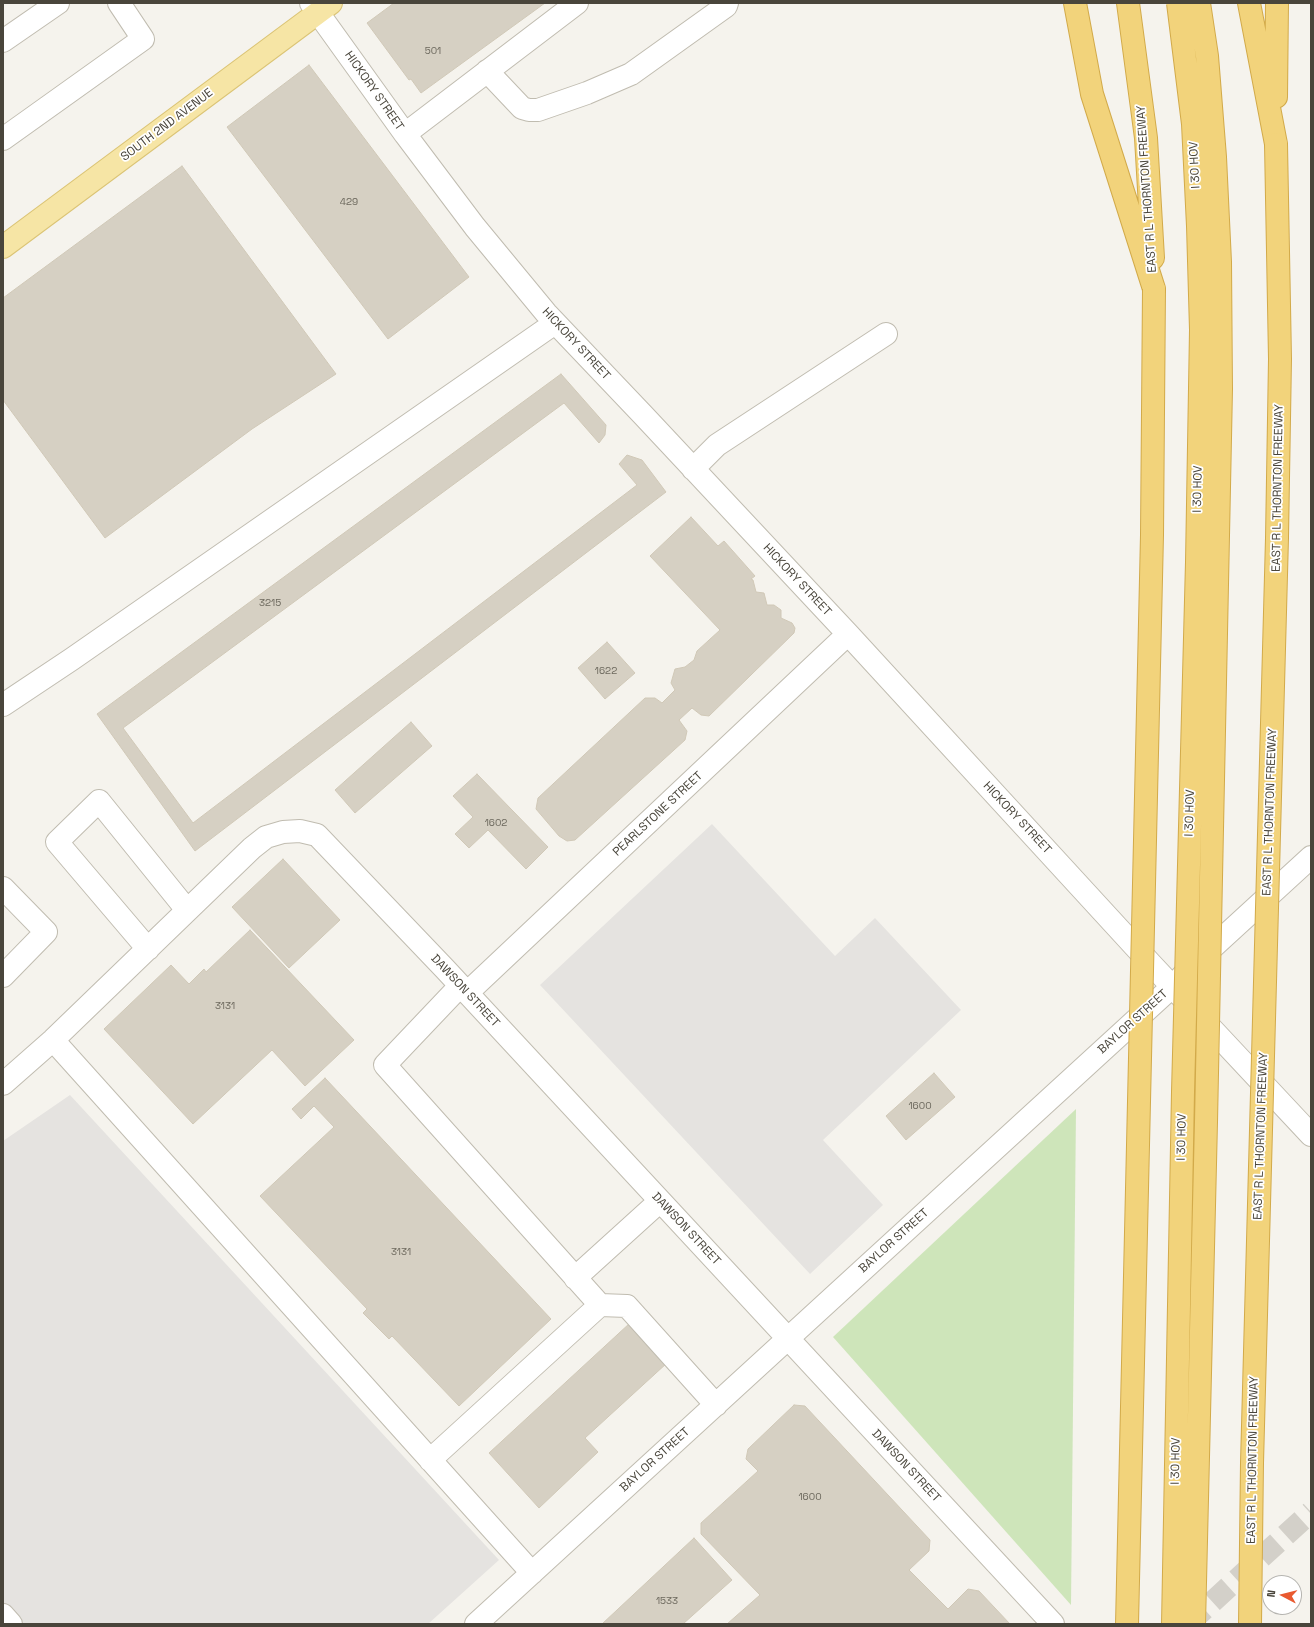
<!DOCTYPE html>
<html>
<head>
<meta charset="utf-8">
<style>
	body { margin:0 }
	#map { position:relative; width:1314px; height:1627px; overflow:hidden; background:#f5f3ed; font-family:"Space Grotesk",sans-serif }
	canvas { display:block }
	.frame { position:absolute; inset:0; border:4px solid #49453b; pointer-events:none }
	.north { position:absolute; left:1262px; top:1575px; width:40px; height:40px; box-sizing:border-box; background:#fff; border:1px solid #b6b5b1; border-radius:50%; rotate:277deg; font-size:11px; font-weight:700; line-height:16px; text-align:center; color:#49453b }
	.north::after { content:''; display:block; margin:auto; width:14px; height:18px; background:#e95a30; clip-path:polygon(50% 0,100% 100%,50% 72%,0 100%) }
</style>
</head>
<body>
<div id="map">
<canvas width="1314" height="1627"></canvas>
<div class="frame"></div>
<div class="north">N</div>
</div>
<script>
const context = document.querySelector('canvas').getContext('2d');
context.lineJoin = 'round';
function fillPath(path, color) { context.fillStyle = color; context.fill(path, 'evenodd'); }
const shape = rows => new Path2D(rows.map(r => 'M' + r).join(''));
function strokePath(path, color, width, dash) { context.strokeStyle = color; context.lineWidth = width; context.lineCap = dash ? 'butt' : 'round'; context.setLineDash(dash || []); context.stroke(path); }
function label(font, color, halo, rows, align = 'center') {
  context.font = font + ' "Space Grotesk",sans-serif'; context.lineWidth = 3.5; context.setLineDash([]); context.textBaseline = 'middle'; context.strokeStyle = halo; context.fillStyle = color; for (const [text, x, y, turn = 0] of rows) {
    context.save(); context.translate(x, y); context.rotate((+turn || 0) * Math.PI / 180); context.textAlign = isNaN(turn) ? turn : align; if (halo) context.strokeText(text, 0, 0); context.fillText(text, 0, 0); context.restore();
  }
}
const green = shape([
	[1076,1109,1071,1605,833,1337]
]);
const parking = shape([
	[712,824,835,956,875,918,961,1010,823,1140,883,1205,810,1274,540,985],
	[70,1095,499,1560,428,1624,3,1624,3,1141]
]);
const building = shape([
	[394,3,545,3,421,93,411,79,409,80,367,23,394,3],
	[309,65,469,277,388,339,227,127,309,65],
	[182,166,336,374,252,429,105,538,3,400,3,298,182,166],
	[561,374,606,425,605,435,599,443,564,403,123,728,193,823,637,485,619,464,627,455,642,460,666,492,195,851,97,714,561,374],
	[691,517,718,546,724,541,755,576,751,579,753,580,756,592,764,593,767,605,774,605,781,610,781,618,792,623,795,628,794,633,709,716,701,715,692,708,679,720,687,731,685,740,575,840,567,841,559,836,536,809,538,798,645,698,655,698,662,703,675,690,671,683,675,669,685,667,694,660,697,651,720,630,650,556,691,517],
	[607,642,635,673,605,699,578,668,607,642],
	[411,722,432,746,355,813,335,790,411,722],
	[477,774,548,847,526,869,488,830,469,848,455,834,473,817,453,796,477,774],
	[283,859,340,920,289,968,232,907,283,859],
	[250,930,354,1040,305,1086,272,1050,193,1124,104,1029,171,965,189,984,204,969,206,972,250,930],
	[934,1073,955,1097,906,1140,886,1116,934,1073],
	[325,1078,551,1319,459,1406,392,1336,389,1339,363,1313,367,1309,260,1196,334,1127,314,1106,301,1119,292,1109,325,1078],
	[630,1323,667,1363,585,1438,598,1452,539,1508,489,1453,630,1323],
	[794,1405,805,1406,930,1540,929,1551,909,1570,948,1609,968,1589,979,1591,1010,1624,727,1624,760,1595,701,1534,701,1523,758,1471,746,1459,748,1449,794,1405],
	[694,1538,732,1580,683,1624,602,1624,694,1538]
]);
const minorTunnel = shape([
	[1188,1624,1311,1512]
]);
const minor = shape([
	[311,3,405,134,475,227,546,313,644,416,848,634,1151,964,1311,1135],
	[3,41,58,3],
	[487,71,522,108,529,110,538,110,587,93,631,74,726,6,727,3],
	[405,134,577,3],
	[3,139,143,39,119,3],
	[693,469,717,445,886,334],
	[3,705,72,659,555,323],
	[3,888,46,932,3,976],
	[148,949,57,842,99,801,187,910],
	[467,993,848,634],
	[53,1040,532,1573],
	[3,1084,53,1040,252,848,266,837,283,832,300,831,317,835,445,969,1053,1624],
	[575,1278,660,1201],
	[600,1305,627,1306,716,1405],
	[430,1460,600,1305,385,1065,460,986],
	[3,1615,11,1624],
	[476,1624,1173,986,1190,968,1311,857]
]);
const major = shape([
	[3,247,331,3]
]);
const highway = shape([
	[1075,3,1092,94,1154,289],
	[1128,3,1146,138,1153,258],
	[1249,3,1276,144],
	[1276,97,1277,3]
]);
const highwayBridge = shape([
	[1127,1624,1152,535,1154,289],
	[1173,1624,1183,1092,1197,562,1201,330,1198,226,1193,124,1178,3],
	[1194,1624,1206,1122,1221,389,1220,262,1215,157,1207,56,1199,3],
	[1250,1624,1252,1463,1277,538,1280,359,1276,144]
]);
const numberNames = [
	["501",433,51],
	["429",349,202],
	["3215",270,603],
	["1622",606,671],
	["1602",496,823],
	["3131",225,1006],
	["1600",920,1106],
	["3131",401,1252],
	["1600",810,1497],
	["1533",667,1601]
];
const streetNames = [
	["HICKORY STREET",374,91,55],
	["SOUTH 2ND AVENUE",167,125,-37],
	["I 30 HOV",1195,165,-93],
	["EAST R L THORNTON FREEWAY",1147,189,-94],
	["HICKORY STREET",576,344,47],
	["EAST R L THORNTON FREEWAY",1278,488,-89],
	["I 30 HOV",1198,489,-89],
	["HICKORY STREET",797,580,47],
	["EAST R L THORNTON FREEWAY",1270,812,-88],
	["I 30 HOV",1190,813,-88],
	["PEARLSTONE STREET",658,814,-43],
	["HICKORY STREET",1017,818,47],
	["DAWSON STREET",465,991,47],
	["BAYLOR STREET",1133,1022,-42],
	["EAST R L THORNTON FREEWAY",1261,1136,-88],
	["I 30 HOV",1182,1137,-89],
	["DAWSON STREET",686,1229,47],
	["BAYLOR STREET",894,1241,-42],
	["BAYLOR STREET",655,1460,-42],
	["EAST R L THORNTON FREEWAY",1253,1460,-89],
	["I 30 HOV",1176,1461,-89],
	["DAWSON STREET",906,1466,47]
];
fillPath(green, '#cee5ba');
fillPath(parking, '#e5e3e0');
fillPath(building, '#d6d0c3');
strokePath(building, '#d0c8b7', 1);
strokePath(minorTunnel, '#d3d0c9', 22, [22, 11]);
strokePath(minor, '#c0bcb0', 24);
strokePath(major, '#dbc475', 24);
strokePath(highway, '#d2aa4a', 24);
strokePath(minor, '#fff', 22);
strokePath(major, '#f6e5a5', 22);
strokePath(highway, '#f2d37b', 22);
strokePath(highwayBridge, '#d2aa4a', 24, []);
strokePath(highwayBridge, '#f2d37b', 22);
label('10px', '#6c685d', null, numberNames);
label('12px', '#49453b', '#fff', streetNames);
</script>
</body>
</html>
